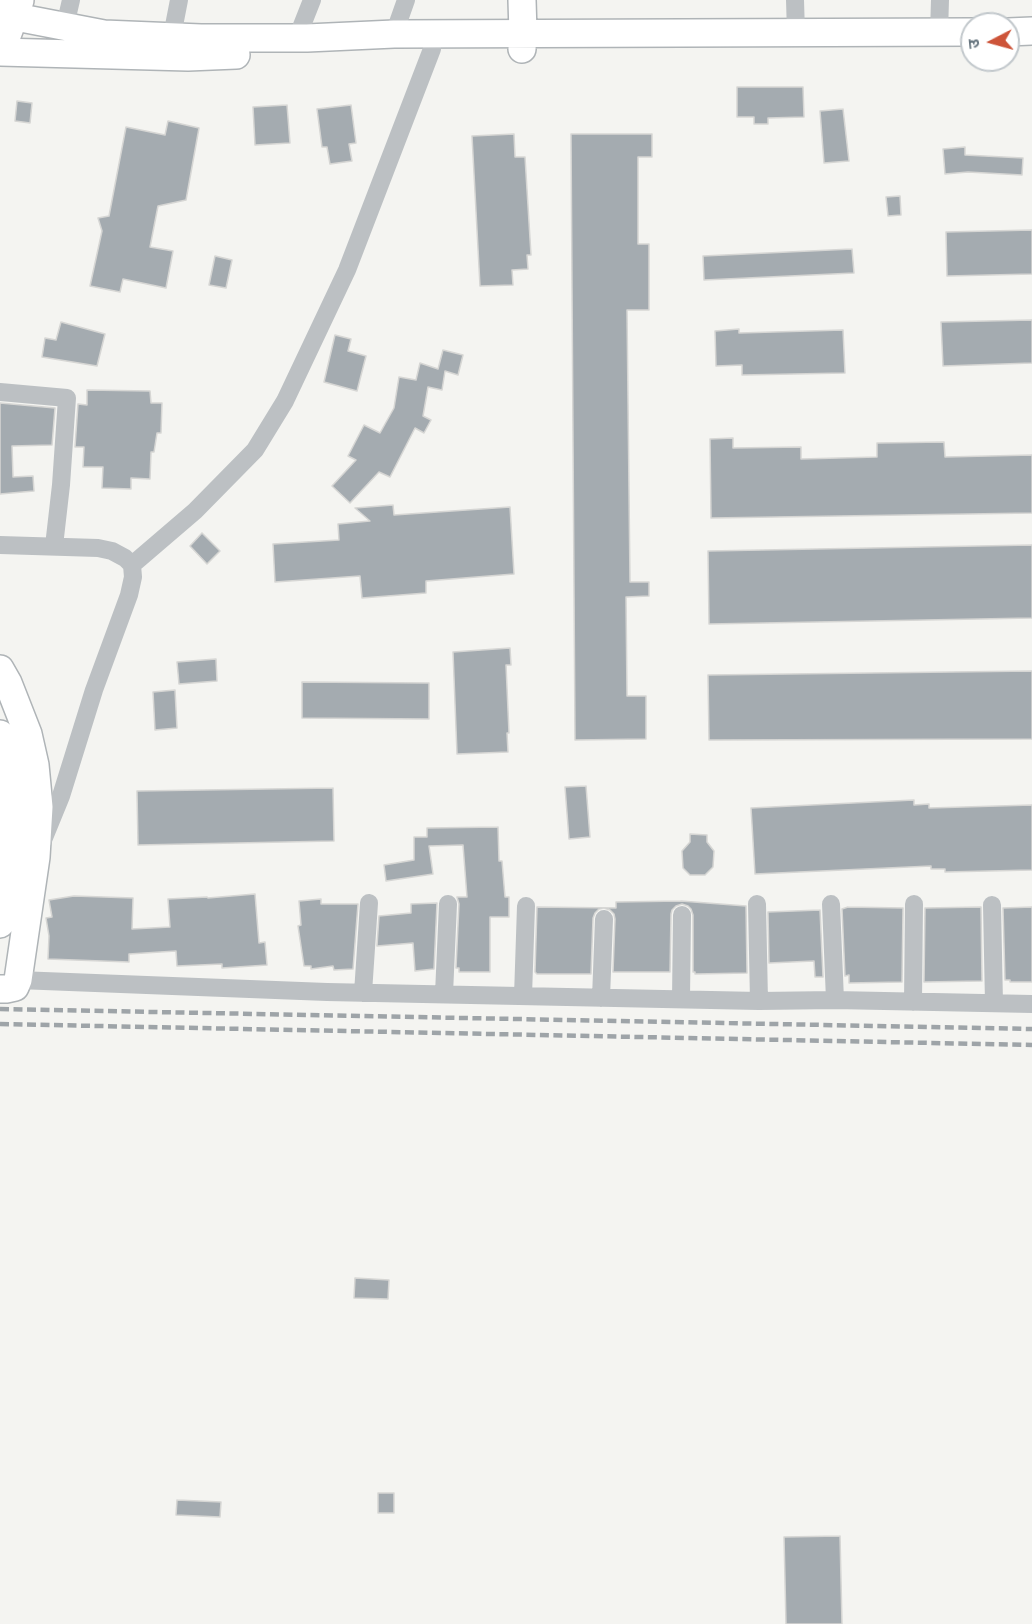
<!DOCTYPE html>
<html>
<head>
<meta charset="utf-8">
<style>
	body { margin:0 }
	#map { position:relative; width:1032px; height:1624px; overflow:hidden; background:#f4f4f1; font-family:"Roboto Condensed","Noto Sans Devanagari",sans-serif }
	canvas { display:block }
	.north { position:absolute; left:960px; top:12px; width:60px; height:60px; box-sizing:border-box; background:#fff; border:2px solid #c2c8cc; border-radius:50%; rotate:264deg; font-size:16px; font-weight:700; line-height:24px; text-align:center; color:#67757f }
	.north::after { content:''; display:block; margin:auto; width:21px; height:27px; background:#cd5439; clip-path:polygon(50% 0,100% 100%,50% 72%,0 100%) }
</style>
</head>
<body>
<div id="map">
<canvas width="1032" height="1624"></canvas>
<div class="north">उ</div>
</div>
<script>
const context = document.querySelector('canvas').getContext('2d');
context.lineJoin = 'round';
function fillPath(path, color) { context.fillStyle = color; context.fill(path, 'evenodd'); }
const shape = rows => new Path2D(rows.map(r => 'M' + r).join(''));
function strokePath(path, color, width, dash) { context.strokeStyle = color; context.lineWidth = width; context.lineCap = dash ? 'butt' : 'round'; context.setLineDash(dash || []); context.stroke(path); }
const building = shape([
	[737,87,803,87,804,117,768,118,768,124,754,124,754,117,737,117,737,87],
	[17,101,32,103,30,123,15,121,17,101],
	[287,105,290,143,255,145,253,107,287,105],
	[351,105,356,143,349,144,352,161,330,164,327,147,322,147,317,109,351,105],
	[843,109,849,161,824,163,820,111,843,109],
	[168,121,199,128,186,200,158,206,150,247,173,251,166,288,123,279,120,292,90,286,102,231,98,218,109,216,126,127,165,135,168,121],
	[514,134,515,157,525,157,531,255,527,255,528,269,512,270,513,285,480,286,472,136,514,134],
	[571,134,652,134,652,157,638,157,638,244,649,244,649,310,627,310,630,582,649,582,649,596,626,597,627,696,646,696,646,739,575,740,571,134],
	[965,147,965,155,1023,158,1022,175,968,172,945,174,943,149,965,147],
	[900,196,901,215,888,216,886,197,900,196],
	[1032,230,1032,274,947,276,946,232,1032,230],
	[852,249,854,273,704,280,703,256,852,249],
	[215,256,232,260,226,288,209,285,215,256],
	[1032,320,1032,363,943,366,941,322,1032,320],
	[61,322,105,334,97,366,42,357,45,338,56,340,61,322],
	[739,329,739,333,843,330,845,373,742,375,742,365,716,366,715,331,739,329],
	[335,335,351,339,348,351,366,356,357,391,324,382,335,335],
	[443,350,463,355,458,375,445,371,442,390,428,387,423,416,431,420,424,433,415,428,390,477,379,472,350,503,332,486,356,460,348,456,364,425,380,433,394,408,399,377,416,380,420,363,438,369,443,350],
	[87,390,150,391,151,403,162,403,161,433,157,433,154,452,151,452,150,479,131,478,131,489,102,488,103,467,83,467,84,447,75,447,78,404,87,405,87,390],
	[0,403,55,408,52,445,12,446,13,477,33,476,34,491,0,494,0,403],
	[733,438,733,448,801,447,801,459,877,457,877,443,944,442,945,457,1032,455,1032,513,711,518,710,439,733,438],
	[393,505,394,515,510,507,514,574,426,581,426,593,362,598,360,576,275,582,273,544,339,540,338,524,370,521,355,508,393,505],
	[202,533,220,551,207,564,190,546,202,533],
	[1032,545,1032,618,709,624,708,551,1032,545],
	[510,648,511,665,506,665,509,733,507,733,508,752,457,754,453,652,510,648],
	[216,659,217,681,179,684,177,662,216,659],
	[1032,671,1032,739,709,740,708,675,1032,671],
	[302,682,429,683,429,719,302,718,302,682],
	[175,690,177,728,155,730,153,692,175,690],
	[586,786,590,837,569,839,565,787,586,786],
	[333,788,334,841,138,845,137,791,333,788],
	[914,800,914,805,929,804,929,808,1032,805,1032,870,945,872,945,869,931,869,931,866,755,874,751,808,914,800],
	[498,827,499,861,502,861,505,897,509,897,509,917,490,917,490,972,459,972,459,968,456,968,459,904,457,897,467,897,463,845,429,846,433,874,386,881,384,865,414,860,414,837,427,837,427,828,498,827],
	[690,834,707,835,707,842,714,851,713,867,705,875,690,875,683,868,682,851,690,842,690,834],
	[255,894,259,943,265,942,267,965,222,968,222,964,177,966,176,951,129,954,129,962,48,959,49,936,46,918,52,917,49,900,74,896,133,898,132,929,170,927,168,899,207,897,208,898,255,894],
	[321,899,321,904,358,904,353,969,334,970,333,966,311,969,311,966,304,966,298,926,301,925,299,901,321,899],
	[681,901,746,906,747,973,695,974,695,972,693,972,693,915,691,909,688,906,682,904,676,906,672,910,671,914,670,972,613,972,615,919,614,914,610,910,604,908,599,909,595,913,593,918,591,974,537,974,535,972,537,907,616,908,616,902,681,901],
	[437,903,434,969,415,971,413,943,377,946,379,916,411,913,411,904,437,903],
	[848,907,903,908,902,982,849,983,849,975,845,976,842,909,848,907],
	[981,907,982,981,924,982,925,908,981,907],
	[1032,907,1032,982,1010,982,1010,980,1005,980,1003,908,1032,907],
	[820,910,823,977,815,977,814,961,769,963,768,912,820,910],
	[355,1278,389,1280,388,1299,354,1298,355,1278],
	[378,1493,394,1493,394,1513,378,1513,378,1493],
	[177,1500,221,1502,220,1517,176,1515,177,1500],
	[840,1536,842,1624,786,1624,784,1537,840,1536]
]);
const street = shape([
	[795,0,796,33],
	[65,26,71,0],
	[939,33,940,0],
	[394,34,406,0],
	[172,36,179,0],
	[297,38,312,0],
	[0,392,67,398,61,485,54,546],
	[0,545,98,548,112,551,125,558,132,565,133,577,129,595,94,690,61,796,43,840],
	[132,565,195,511,255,450,285,401,347,270,432,49],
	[757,904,759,1001],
	[831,904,835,1000],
	[992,905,994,1003],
	[18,980,327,992,759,1001,835,1000,1032,1004],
	[363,993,369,903],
	[444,994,448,904],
	[523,996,526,906],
	[601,998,604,919],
	[681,999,682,915],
	[913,1002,914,904]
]);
const secondary = shape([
	[0,14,104,34,201,38,307,38,394,34,972,32],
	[1008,32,1032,31],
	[522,49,523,33,522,0],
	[0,52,188,57,236,55],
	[0,669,8,683,28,734,35,765,39,807,36,857,18,980,15,987,6,989,0,989],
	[0,734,10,772,12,808,12,844,0,924]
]);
const highway = shape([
	[0,46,17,0]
]);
const rail = shape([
	[0,1009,1032,1029],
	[0,1024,1032,1045]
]);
fillPath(building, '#a4abb0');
strokePath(building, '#d6d6d4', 1.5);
strokePath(secondary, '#afb4b7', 30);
strokePath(highway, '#b0b3b6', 36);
strokePath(street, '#bcc0c3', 18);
strokePath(secondary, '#fff', 27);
strokePath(highway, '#fff', 33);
strokePath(rail, '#9ea4a8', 4.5, [9, 4.5]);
</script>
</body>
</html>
